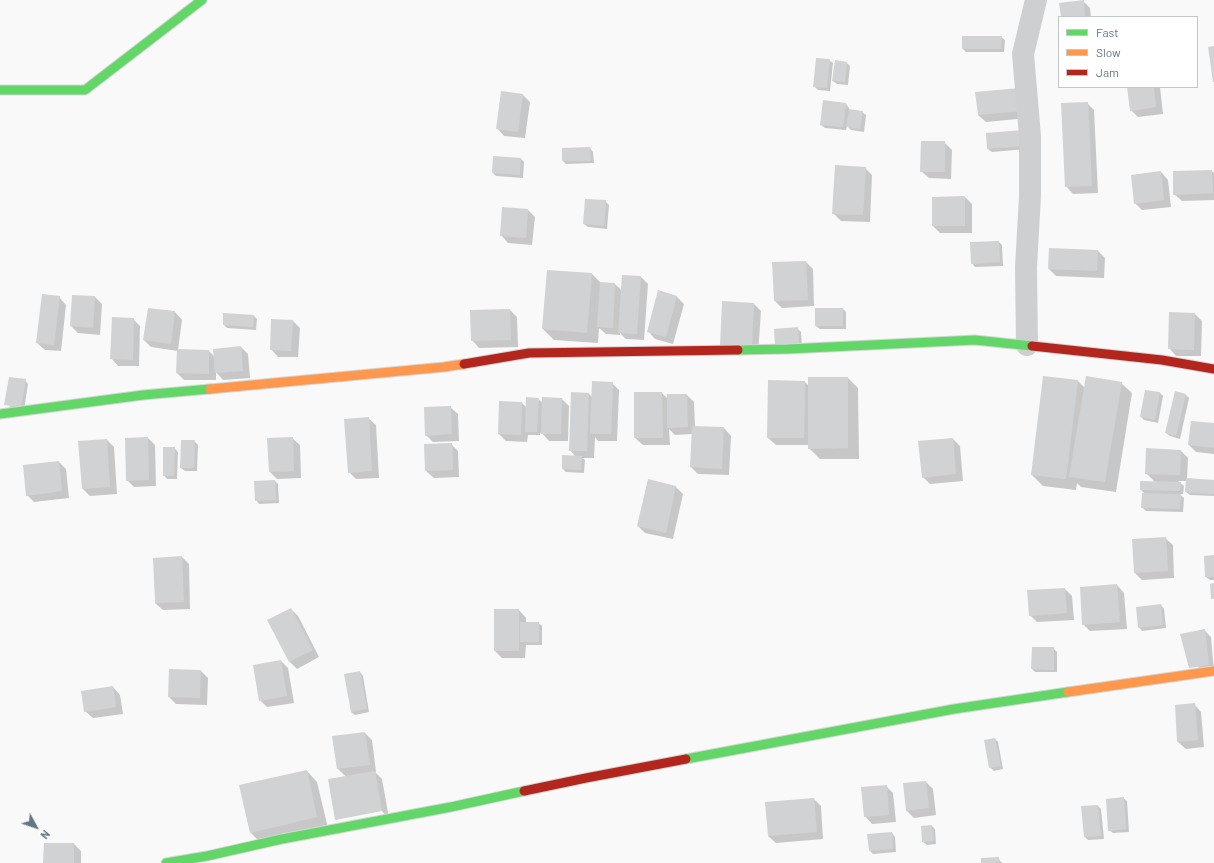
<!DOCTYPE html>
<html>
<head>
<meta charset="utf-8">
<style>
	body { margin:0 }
	#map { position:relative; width:1214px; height:863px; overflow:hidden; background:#f9f9f9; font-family:Barlow,sans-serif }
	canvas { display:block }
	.legend { position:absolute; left:1058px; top:16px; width:140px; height:72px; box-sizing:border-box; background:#fff; border:1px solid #c1c8cd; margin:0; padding:5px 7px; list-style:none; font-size:12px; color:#657683 }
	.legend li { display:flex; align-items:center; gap:8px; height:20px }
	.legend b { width:20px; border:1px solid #c1c8cd }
	.north { position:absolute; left:16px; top:807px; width:40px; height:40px; -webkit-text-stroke:3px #fff; paint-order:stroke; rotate:130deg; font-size:11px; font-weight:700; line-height:16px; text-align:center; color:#657683 }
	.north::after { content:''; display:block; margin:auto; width:14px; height:18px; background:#657683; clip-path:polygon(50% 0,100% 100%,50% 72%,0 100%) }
</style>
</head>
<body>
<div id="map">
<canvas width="1214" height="863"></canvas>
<ul class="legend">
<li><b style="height:5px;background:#63d668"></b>Fast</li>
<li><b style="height:5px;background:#ff974d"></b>Slow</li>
<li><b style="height:5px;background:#b3261e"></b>Jam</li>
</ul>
<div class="north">N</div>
</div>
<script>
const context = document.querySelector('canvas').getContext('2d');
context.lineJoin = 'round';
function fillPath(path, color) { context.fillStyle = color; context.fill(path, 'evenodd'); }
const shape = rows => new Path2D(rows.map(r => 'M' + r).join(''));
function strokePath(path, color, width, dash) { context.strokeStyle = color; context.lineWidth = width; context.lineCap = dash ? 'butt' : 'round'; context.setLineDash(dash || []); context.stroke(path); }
const shadow = shape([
	[1083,1,1090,8,1091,17,1062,17],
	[1001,37,1005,40,1004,52,966,52,963,49],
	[829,60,833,63,830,91,818,90,814,86],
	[847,63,850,66,848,85,837,84,833,81],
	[1128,87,1160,87,1163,114,1138,117,1131,110],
	[1019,89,1028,118,986,122,978,115],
	[523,95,530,102,525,138,504,136,497,128],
	[1087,103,1094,110,1098,193,1073,194,1066,186],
	[846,104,849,108,849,110,862,112,866,115,864,132,851,130,847,126,846,130,825,128,821,125],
	[987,133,1027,149,992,152,988,149],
	[944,142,952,150,951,179,929,178,921,171],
	[590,148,593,152,594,163,566,164,563,161],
	[494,158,521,159,524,162,523,178,496,176,493,173],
	[865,168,872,175,870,222,841,221,833,213],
	[1212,171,1214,173,1214,200,1182,201,1174,194],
	[1161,172,1168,180,1171,207,1142,210,1135,203],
	[965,197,972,204,972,233,940,233,933,226,933,198],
	[605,201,609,205,607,229,588,227,584,224],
	[528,210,535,217,532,245,508,243,501,235],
	[999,242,1002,245,1003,266,975,267,972,263],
	[1098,251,1105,258,1104,278,1056,276,1049,269],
	[806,262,813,269,814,306,782,308,775,301],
	[592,274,601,283,615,284,622,291,641,277,648,284,644,340,626,339,620,333,620,335,606,334,599,328,598,343,554,340,543,329],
	[659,292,677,297,684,304,673,344,655,339,648,331],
	[59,297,66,305,61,351,45,350,37,343],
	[95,297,102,304,100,335,78,333,71,326],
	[754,304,761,311,758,355,721,346],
	[149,309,175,312,182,320,178,350,209,351,215,357,241,347,248,354,250,378,223,380,216,372,216,380,184,380,177,373,178,351,151,347,144,340],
	[843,309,846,312,846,329,820,329,816,326],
	[510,310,517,317,518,347,479,348,472,340],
	[1195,314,1202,321,1201,356,1176,356,1169,348],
	[254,316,257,319,256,330,227,328,224,325],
	[133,319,140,326,139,366,118,366,111,358],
	[293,321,300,328,298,357,278,357,271,349],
	[798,329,801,332,802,347,776,345],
	[848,378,858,388,859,459,820,459,809,448,809,445,776,445,768,438,805,382,809,386],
	[25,380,28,384,24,410,9,408],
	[1078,381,1085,388,1121,383,1132,393,1116,492,1081,487,1077,483,1076,490,1043,486,1032,475],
	[612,383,619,390,617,441,598,441,595,437,594,458,582,458,585,460,584,473,566,472,563,469,576,457,570,450,589,394,593,398],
	[635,393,662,393,668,399,668,395,687,395,694,402,695,427,724,428,731,436,729,475,698,474,691,467,692,434,675,435,669,429,670,445,643,445,635,438],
	[1160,393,1163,396,1158,423,1144,420,1141,417],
	[1176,393,1186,395,1189,398,1180,439,1170,436,1166,433],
	[543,398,562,399,569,406,568,441,549,441,541,432,540,435,528,435,527,442,506,441,499,434,522,403,527,408,538,399,543,403],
	[450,407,458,414,459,441,433,442,426,435],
	[368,418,376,425,379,478,356,479,349,472],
	[1214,424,1214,454,1196,452,1189,445],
	[148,438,155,445,156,486,134,487,127,480],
	[292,438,300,445,301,478,277,479,270,472,268,439],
	[953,439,960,446,963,481,930,484,923,477],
	[107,440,114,447,117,494,90,496,83,489,80,442],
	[194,441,198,445,197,471,185,471,181,468],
	[451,444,458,451,459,477,434,478,426,471],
	[174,448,178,452,177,479,167,479,164,475],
	[1181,451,1188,458,1187,479,1214,481,1214,496,1190,495,1186,492,1187,481,1178,481,1184,486,1183,494,1179,494,1184,498,1183,512,1146,511,1142,507,1145,494,1141,490,1155,482,1146,473],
	[59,462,66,469,69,498,34,502,27,495],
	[275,481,278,484,279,503,259,504,256,500],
	[648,481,676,487,683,494,673,539,645,533,638,526],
	[1165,538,1173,545,1174,578,1142,580,1135,573],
	[1214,556,1214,580,1210,580,1206,577],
	[182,557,189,564,190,609,163,610,155,603],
	[1117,585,1124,593,1127,629,1090,631,1083,624],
	[1065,589,1072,596,1074,620,1037,622,1030,615],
	[1161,605,1164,609,1166,628,1142,631,1139,627],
	[291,609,298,616,319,657,297,669,290,662,269,620],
	[519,610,526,618,526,623,538,623,542,626,542,645,526,645,525,658,502,658,495,651],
	[1204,630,1211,637,1214,672,1197,674],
	[1053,648,1057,652,1057,672,1035,672,1032,669],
	[281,661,288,668,294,703,267,707,260,700],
	[201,671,208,678,207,705,176,704,169,697],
	[360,672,363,676,369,712,355,715,351,712],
	[113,687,120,695,123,714,93,718,85,711],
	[1194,704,1201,712,1204,747,1186,749,1178,742],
	[365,733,372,740,376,772,375,772,382,779,389,818,338,769],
	[995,739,998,742,1003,769,994,771,990,767],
	[307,771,317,782,328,828,261,843,250,832],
	[926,782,933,789,936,815,914,818,907,811,904,784],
	[886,786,893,793,896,822,872,824,865,816],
	[1123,798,1127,801,1129,832,1113,833,1109,830],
	[814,799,821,806,823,839,776,843,768,836],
	[1098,806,1101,809,1104,839,1088,840,1085,837,1082,807],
	[932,826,935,829,936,844,927,845,923,842],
	[892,833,895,837,896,852,873,854,870,851],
	[74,844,81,851,81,863,44,863],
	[998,858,1002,863,982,863]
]);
const building = shape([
	[1084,0,1085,17,1061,17,1059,3],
	[962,36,1002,36,1001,49,962,49],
	[1214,46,1214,82,1213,82,1208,47],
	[816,58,830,59,827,88,813,87],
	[835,60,847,62,845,82,832,81],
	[1127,87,1154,87,1156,107,1130,111],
	[1019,88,1022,111,978,115,975,92],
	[501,91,523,94,518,132,496,129],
	[823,100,846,103,843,127,820,125],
	[1088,102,1092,186,1065,187,1061,103],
	[849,109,863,111,860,129,846,127],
	[1023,130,1024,146,987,149,986,133],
	[921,141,945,141,945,172,920,172],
	[590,147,591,161,562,161,562,148],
	[493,156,521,158,520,175,492,173],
	[835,165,866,167,863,215,832,214],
	[1212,170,1213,193,1173,195,1173,171],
	[1161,171,1164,200,1134,204,1131,175],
	[965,196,965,226,932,226,932,197],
	[585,199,606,200,604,226,583,224],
	[502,207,528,209,526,238,500,236],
	[999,241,1000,262,971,264,970,242],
	[1049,248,1098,250,1097,271,1048,269],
	[806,261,808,300,774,301,772,262],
	[547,270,592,273,587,333,542,329],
	[622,275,641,276,637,334,618,333],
	[600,282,615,283,613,328,597,327],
	[658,290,677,296,666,337,647,332],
	[42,294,60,296,54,345,36,343],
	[72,295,95,296,93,328,70,326],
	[722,301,754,303,752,348,720,346],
	[148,308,175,311,171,344,143,340],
	[815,308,843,308,843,326,815,326],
	[510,309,511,340,471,341,470,310],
	[1169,312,1195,313,1194,350,1168,349],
	[223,313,254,315,253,327,223,325],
	[112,317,134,318,133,360,110,359],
	[271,319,293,320,291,351,270,350],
	[798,327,799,344,775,346,774,329],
	[241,346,243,371,215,373,213,349],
	[177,349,209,350,209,374,176,373],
	[1043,376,1078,380,1066,479,1031,475],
	[1086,376,1122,382,1105,482,1069,477],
	[9,377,26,379,21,407,4,405],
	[808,377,848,377,848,448,808,449],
	[768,380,805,381,804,438,767,438],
	[592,381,613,382,611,434,590,434],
	[1145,390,1160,392,1155,420,1140,417],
	[1175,391,1186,394,1176,436,1165,433],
	[571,392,589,393,587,451,569,451],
	[634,392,662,392,663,438,634,438],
	[667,394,687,394,688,427,667,428],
	[526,397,539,398,537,432,525,432],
	[542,397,562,398,561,434,541,434],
	[499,401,522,402,521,435,498,434],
	[451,406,452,434,425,436,424,407],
	[369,417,372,471,348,473,344,419],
	[1191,421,1214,423,1214,448,1188,445],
	[692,426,724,427,722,469,690,467],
	[148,437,149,480,126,481,125,438],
	[293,437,294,471,269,472,267,438],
	[953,438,956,474,922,478,918,441],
	[107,439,110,487,82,489,78,441],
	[181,440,195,440,194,468,180,468],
	[452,443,453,470,425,471,424,444],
	[163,447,175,447,174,476,163,476],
	[1146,448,1181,450,1180,475,1145,474],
	[562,455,582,456,581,470,562,469],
	[59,461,62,491,26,496,23,465],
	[1186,478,1214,480,1214,494,1185,492],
	[648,479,676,486,666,533,637,526],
	[275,480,276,500,255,501,254,481],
	[1140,481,1181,482,1180,491,1140,490],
	[1142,493,1181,494,1180,509,1141,508],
	[1166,537,1168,571,1134,573,1132,539],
	[1214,555,1214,577,1205,577,1204,556],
	[182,556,184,602,155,603,153,558],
	[1214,583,1214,599,1211,599,1210,584],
	[1117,584,1120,622,1082,625,1080,587],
	[1065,588,1067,613,1029,616,1027,590],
	[1161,604,1163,625,1138,628,1136,607],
	[291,608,313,650,289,662,267,620],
	[494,609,519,609,519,651,494,651],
	[520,622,539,622,539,642,520,642],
	[1205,629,1209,665,1189,668,1180,634],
	[1032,647,1054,647,1054,670,1031,669],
	[281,660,287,696,259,701,253,665],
	[169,669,201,670,200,698,168,697],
	[360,671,367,709,351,712,344,674],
	[113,686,116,707,84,712,81,691],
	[1195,703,1198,740,1177,742,1175,705],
	[365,732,370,765,337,769,332,736],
	[995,738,1001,766,989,768,984,740],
	[307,770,317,817,250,833,239,785],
	[375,771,382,811,335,820,328,779],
	[926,781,929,808,906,811,903,783],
	[887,785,889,815,864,817,861,787],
	[1124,797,1126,829,1108,831,1106,799],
	[814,798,817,832,768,836,765,802],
	[1098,805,1101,836,1084,837,1081,806],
	[932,825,934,841,922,842,921,826],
	[892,832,893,849,869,851,867,834],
	[44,843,74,843,74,863,43,863],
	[999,857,999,863,981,863,981,858]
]);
const street = shape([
	[1027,345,1026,267,1030,196,1030,136,1023,54,1036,0]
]);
const fast = shape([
	[0,90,85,90,202,0],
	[738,350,788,349,975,340,1032,346],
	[0,414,143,395,210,389],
	[686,759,954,709,1068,692],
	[166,863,207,856,282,839,451,807,524,791]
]);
const slow = shape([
	[210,389,444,367,464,364],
	[1068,692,1214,671]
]);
const jam = shape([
	[1032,346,1162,360,1214,369],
	[464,364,529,353,738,350],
	[524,791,586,778,686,759]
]);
fillPath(shadow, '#0003');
fillPath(building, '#d0d2d3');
strokePath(fast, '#d5d6d7', 11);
strokePath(slow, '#d5d6d7', 11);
strokePath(jam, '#d5d6d7', 11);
strokePath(street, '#cecfd0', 22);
strokePath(fast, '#63d668', 9);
strokePath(slow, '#ff974d', 9);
strokePath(jam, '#b3261e', 9);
</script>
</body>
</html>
